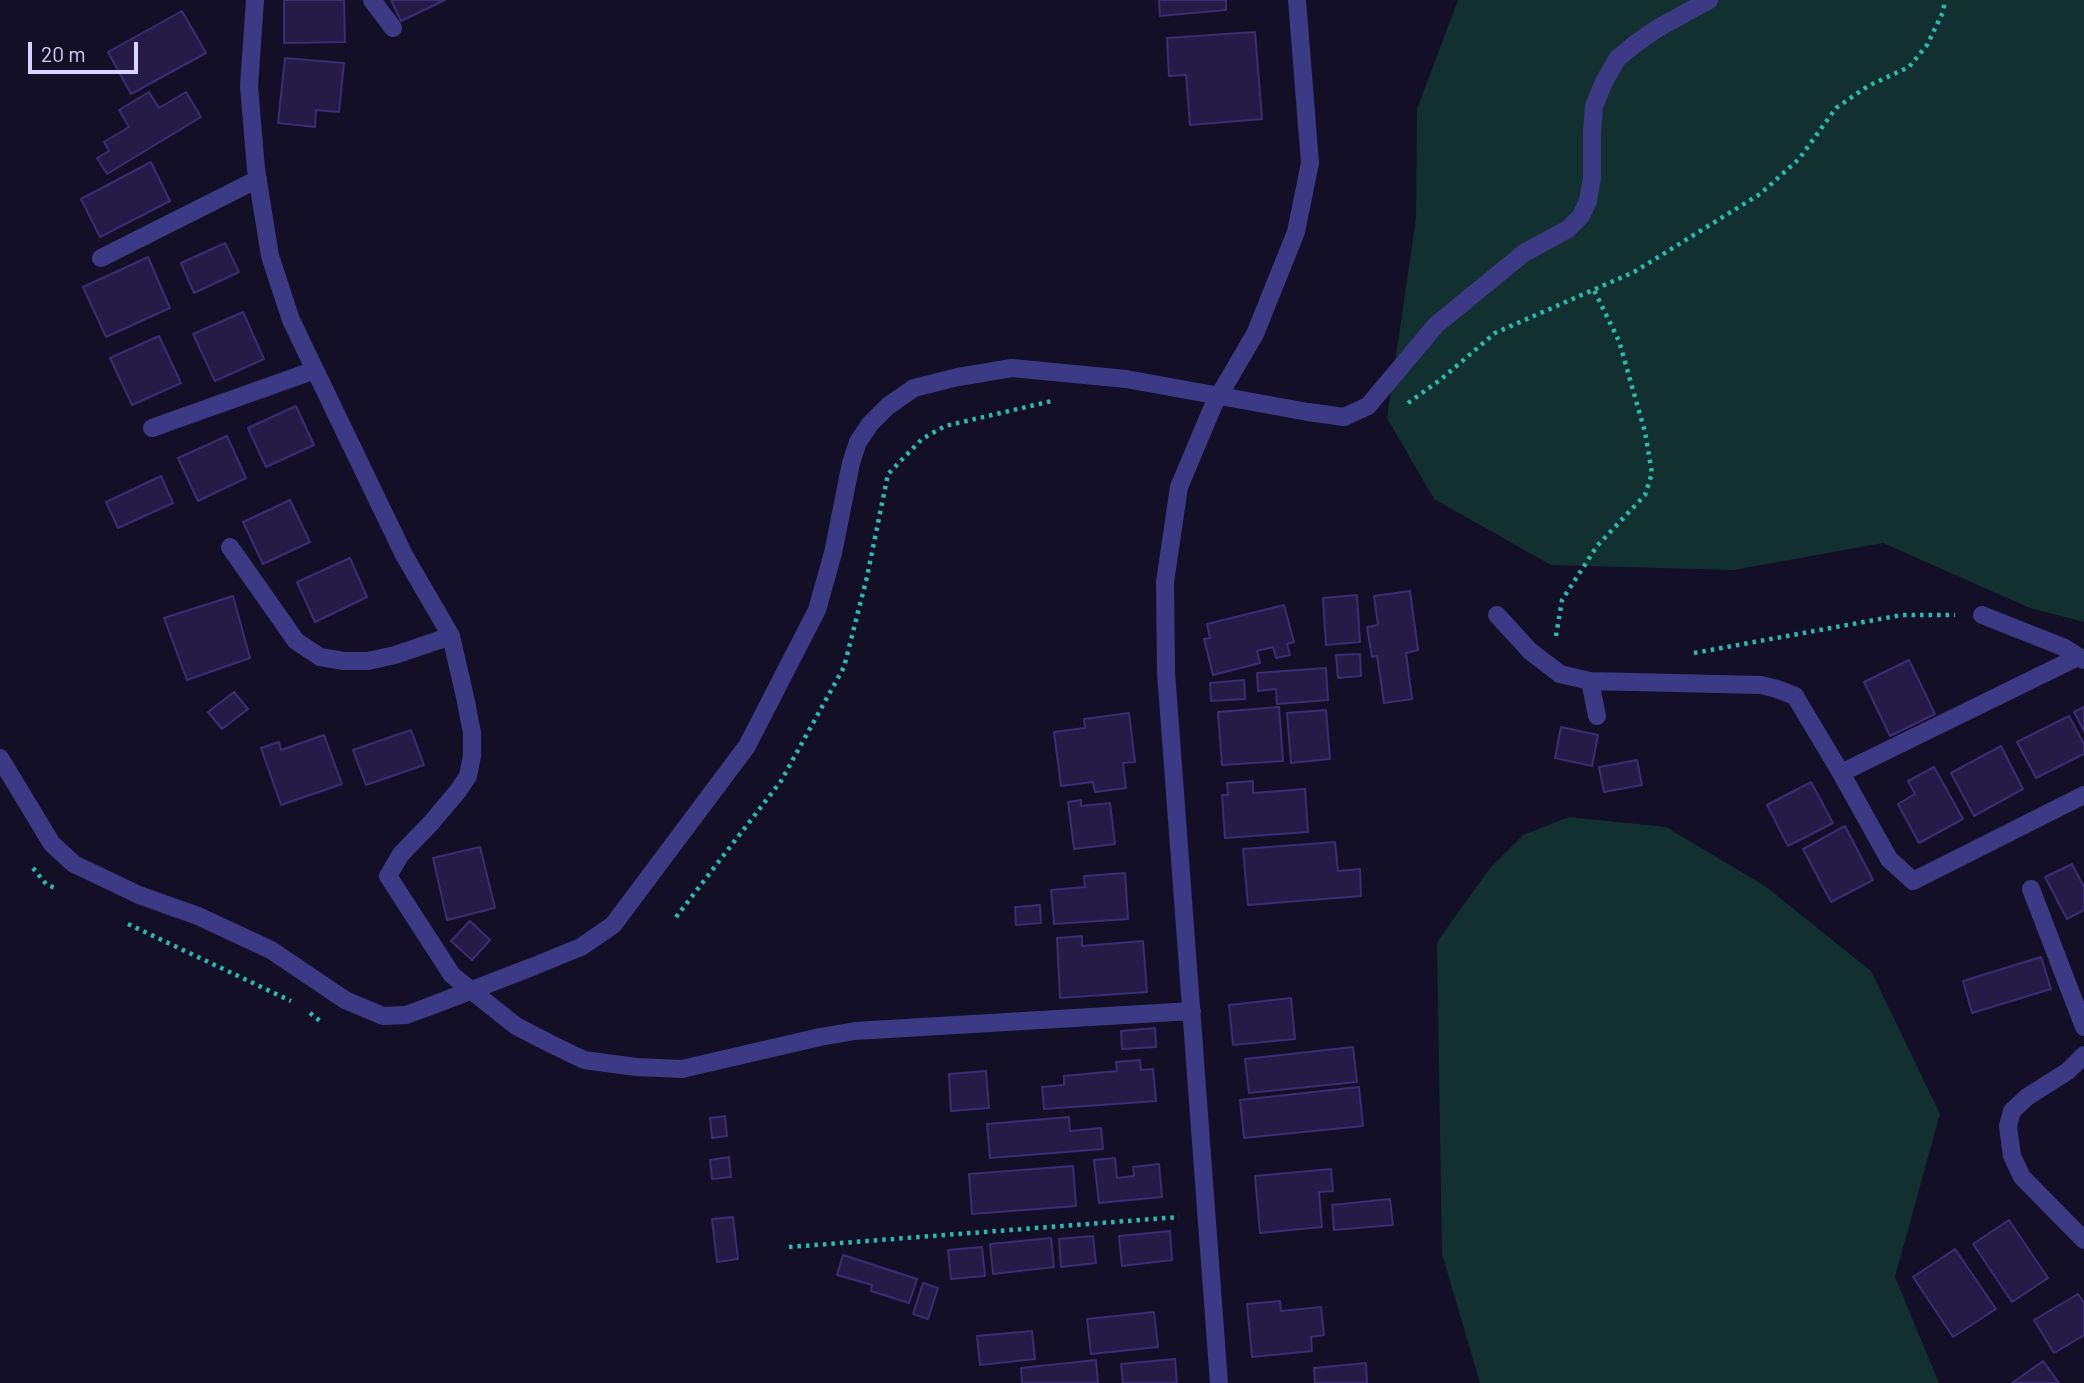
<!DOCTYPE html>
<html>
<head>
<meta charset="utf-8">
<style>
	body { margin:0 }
	#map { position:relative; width:2084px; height:1383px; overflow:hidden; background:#130f26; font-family:Barlow,sans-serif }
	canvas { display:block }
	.scale { position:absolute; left:28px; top:42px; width:110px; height:32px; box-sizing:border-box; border:4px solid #d9d4ff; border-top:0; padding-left:9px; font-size:21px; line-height:24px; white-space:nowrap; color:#d9d4ff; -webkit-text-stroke:5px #130f26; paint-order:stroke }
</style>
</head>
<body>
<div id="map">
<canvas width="2084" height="1383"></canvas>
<div class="scale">20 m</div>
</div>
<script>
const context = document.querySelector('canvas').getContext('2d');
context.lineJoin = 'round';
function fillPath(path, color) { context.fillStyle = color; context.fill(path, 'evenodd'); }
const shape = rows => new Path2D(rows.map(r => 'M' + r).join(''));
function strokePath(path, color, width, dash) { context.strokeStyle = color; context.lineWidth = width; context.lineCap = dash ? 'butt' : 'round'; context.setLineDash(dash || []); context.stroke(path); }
const green = shape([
	[1458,0,2084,0,2084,622,2030,608,1883,543,1734,570,1551,565,1434,499,1387,418,1416,218,1417,109],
	[1569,817,1666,827,1765,886,1871,971,1940,1114,1895,1277,1939,1383,1480,1383,1442,1254,1437,942,1490,868,1523,835]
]);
const building = shape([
	[284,0,344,0,345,42,284,43,284,0],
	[391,0,445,0,401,21,391,0],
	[1159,0,1226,0,1226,10,1160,16,1159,0],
	[182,11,206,53,131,94,108,52,182,11],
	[1255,32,1262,119,1190,125,1186,75,1169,76,1167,38,1255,32],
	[285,58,344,63,339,112,316,110,315,127,278,123,285,58],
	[149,92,159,108,186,92,201,117,107,174,97,158,109,151,104,142,129,127,119,110,149,92],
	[151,162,170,201,100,237,81,199,151,162],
	[225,243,239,272,194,293,181,263,225,243],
	[148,257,170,308,106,337,83,287,148,257],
	[243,312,264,359,215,381,193,334,243,312],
	[159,336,181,383,132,405,110,358,159,336],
	[296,406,314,445,266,467,248,428,296,406],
	[227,436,246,478,198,501,178,458,227,436],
	[161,476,173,503,118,528,106,502,161,476],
	[290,500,310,542,263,564,243,522,290,500],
	[350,558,367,597,315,622,297,582,350,558],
	[1410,591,1418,650,1406,653,1412,699,1384,703,1377,656,1372,657,1367,627,1378,625,1374,596,1410,591],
	[1357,595,1360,642,1326,645,1323,598,1357,595],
	[233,596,250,658,187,680,164,618,233,596],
	[1284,605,1294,642,1287,644,1290,655,1276,658,1273,647,1257,651,1260,663,1213,675,1204,639,1210,638,1207,624,1284,605],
	[1360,654,1361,676,1338,678,1336,655,1360,654],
	[1909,660,1935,714,1890,736,1864,682,1909,660],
	[1326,668,1328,700,1277,704,1276,689,1258,691,1257,673,1326,668],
	[1244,680,1245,699,1211,701,1210,683,1244,680],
	[234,692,248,709,222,729,208,712,234,692],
	[1279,707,1283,761,1222,765,1218,712,1279,707],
	[2084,707,2084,731,2074,712,2084,707],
	[1326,710,1330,759,1291,763,1287,713,1326,710],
	[1129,713,1135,762,1123,763,1126,788,1095,792,1093,782,1061,786,1054,732,1085,728,1084,719,1129,713],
	[2069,716,2084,744,2084,754,2036,778,2017,742,2069,716],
	[1561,727,1598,735,1592,766,1555,758,1561,727],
	[411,730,424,765,366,785,353,750,411,730],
	[324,735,342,784,281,805,261,748,279,742,281,750,324,735],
	[2001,746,2023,789,1974,816,1951,773,2001,746],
	[1637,760,1642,785,1604,792,1599,767,1637,760],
	[1934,767,1963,819,1919,843,1898,804,1915,794,1908,781,1934,767],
	[1253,781,1253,793,1305,789,1308,832,1225,838,1222,795,1228,795,1227,783,1253,781],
	[1811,782,1833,823,1788,846,1767,805,1811,782],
	[1081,800,1081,806,1110,803,1115,844,1074,849,1068,802,1081,800],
	[1845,826,1873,880,1831,902,1803,849,1845,826],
	[1335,842,1338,871,1360,869,1361,896,1248,905,1243,849,1335,842],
	[480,847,495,908,447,920,433,858,480,847],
	[2072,864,2084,887,2084,910,2067,919,2045,877,2072,864],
	[1125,873,1128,919,1054,924,1051,890,1085,887,1084,876,1125,873],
	[1040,905,1041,923,1016,925,1015,907,1040,905],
	[470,921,490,940,472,960,451,941,470,921],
	[1082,936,1082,946,1143,941,1147,992,1060,998,1057,938,1082,936],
	[2041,957,2051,989,1972,1013,1963,981,2041,957],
	[1291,998,1295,1039,1233,1045,1229,1005,1291,998],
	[1155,1028,1156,1047,1122,1049,1121,1031,1155,1028],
	[1353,1047,1357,1082,1249,1093,1245,1059,1353,1047],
	[1140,1060,1141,1070,1153,1069,1156,1101,1044,1109,1042,1087,1064,1085,1064,1076,1117,1071,1116,1062,1140,1060],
	[986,1071,989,1108,951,1111,949,1074,986,1071],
	[1359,1087,1363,1126,1244,1138,1240,1100,1359,1087],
	[725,1116,727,1136,712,1138,710,1118,725,1116],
	[1069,1117,1070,1131,1101,1128,1103,1149,990,1158,987,1124,1069,1117],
	[729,1157,731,1177,712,1179,710,1160,729,1157],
	[1115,1158,1117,1178,1134,1176,1133,1167,1159,1164,1162,1197,1099,1203,1094,1160,1115,1158],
	[1073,1166,1076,1206,972,1214,969,1174,1073,1166],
	[1331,1169,1333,1191,1319,1192,1322,1227,1260,1233,1255,1176,1331,1169],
	[1390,1199,1393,1225,1334,1230,1332,1205,1390,1199],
	[733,1217,738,1259,717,1262,712,1219,733,1217],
	[2009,1220,2048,1278,2012,1302,1973,1244,2009,1220],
	[1170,1231,1172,1260,1122,1266,1119,1236,1170,1231],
	[1093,1236,1096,1263,1061,1267,1059,1239,1093,1236],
	[1051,1238,1054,1267,993,1274,990,1244,1051,1238],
	[982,1247,985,1276,951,1279,948,1250,982,1247],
	[1955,1249,1996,1309,1953,1337,1913,1277,1955,1249],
	[843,1255,917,1279,909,1303,871,1291,872,1285,837,1275,843,1255],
	[923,1283,938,1288,928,1319,913,1314,923,1283],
	[2078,1294,2084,1303,2084,1335,2054,1353,2034,1320,2078,1294],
	[1280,1301,1281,1311,1321,1307,1324,1335,1311,1337,1312,1351,1252,1357,1247,1304,1280,1301],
	[1154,1312,1158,1347,1091,1354,1087,1319,1154,1312],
	[1032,1331,1035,1359,980,1365,977,1336,1032,1331],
	[1175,1359,1177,1383,1123,1383,1121,1364,1175,1359],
	[1096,1360,1098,1383,1022,1383,1021,1368,1096,1360],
	[2043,1361,2059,1383,2012,1383,2043,1361],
	[1366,1363,1367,1383,1315,1383,1314,1368,1366,1363]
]);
const path = shape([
	[1408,403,1440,380,1495,333,1634,272,1760,194,1799,159,1836,108,1868,86,1909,67,1927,45,1943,12,1945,0],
	[1556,636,1562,600,1597,546,1645,495,1652,473,1645,432,1619,341,1594,290],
	[1694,653,1902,615,1955,615],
	[33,868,46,884,57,889],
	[676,917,781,781,844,667,867,577,888,474,922,439,945,426,1052,401],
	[128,924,291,1001],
	[310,1013,320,1021],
	[789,1247,1179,1217]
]);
const minor = shape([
	[255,0,249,86,256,169,270,256,291,320,404,555,451,636,465,697,472,733,472,756,468,776,458,791,431,823,401,854,388,876,452,975,516,1026,553,1045,584,1060,636,1067,682,1069,820,1037,855,1031,1192,1011],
	[372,0,393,28],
	[101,258,258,179],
	[1308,412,1344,417,1368,406,1436,325,1524,253,1568,229,1581,216,1588,201,1592,178,1592,132,1594,106,1604,82,1617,59,1635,44,1658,28,1709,0],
	[152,428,315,370],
	[230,547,296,641,320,657,344,661,368,661,395,655,451,636],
	[1497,615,1530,651,1560,674,1590,681,1761,685,1777,689,1795,696,1841,773],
	[1982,615,2063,647,2084,660],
	[2078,657,1841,773,1889,859,1913,881,2084,795],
	[1590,681,1597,716],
	[0,758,52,844,74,864,139,895,198,916,271,950,345,1000,383,1016,406,1015,428,1007],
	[2031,889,2084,1027],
	[532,967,581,947,613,925,747,746,817,610,833,553,851,463,858,442,870,424,888,406,914,388,958,377,1012,368,1126,379],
	[2084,1055,2068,1071,2027,1097,2012,1111,2008,1126,2012,1156,2022,1177,2084,1240],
	[1219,1383,1166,672,1165,582,1179,487,1214,404,1255,334,1296,232,1310,163,1297,0]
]);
const minorBridge = shape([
	[1126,379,1308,412],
	[428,1007,532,967]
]);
fillPath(green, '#12302f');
fillPath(building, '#241b47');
strokePath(building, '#3b2d73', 2);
strokePath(path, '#2fb8b0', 4.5, [3.5, 5]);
strokePath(minor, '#3d3a85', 18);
strokePath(minorBridge, '#3d3a85', 18);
</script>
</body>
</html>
